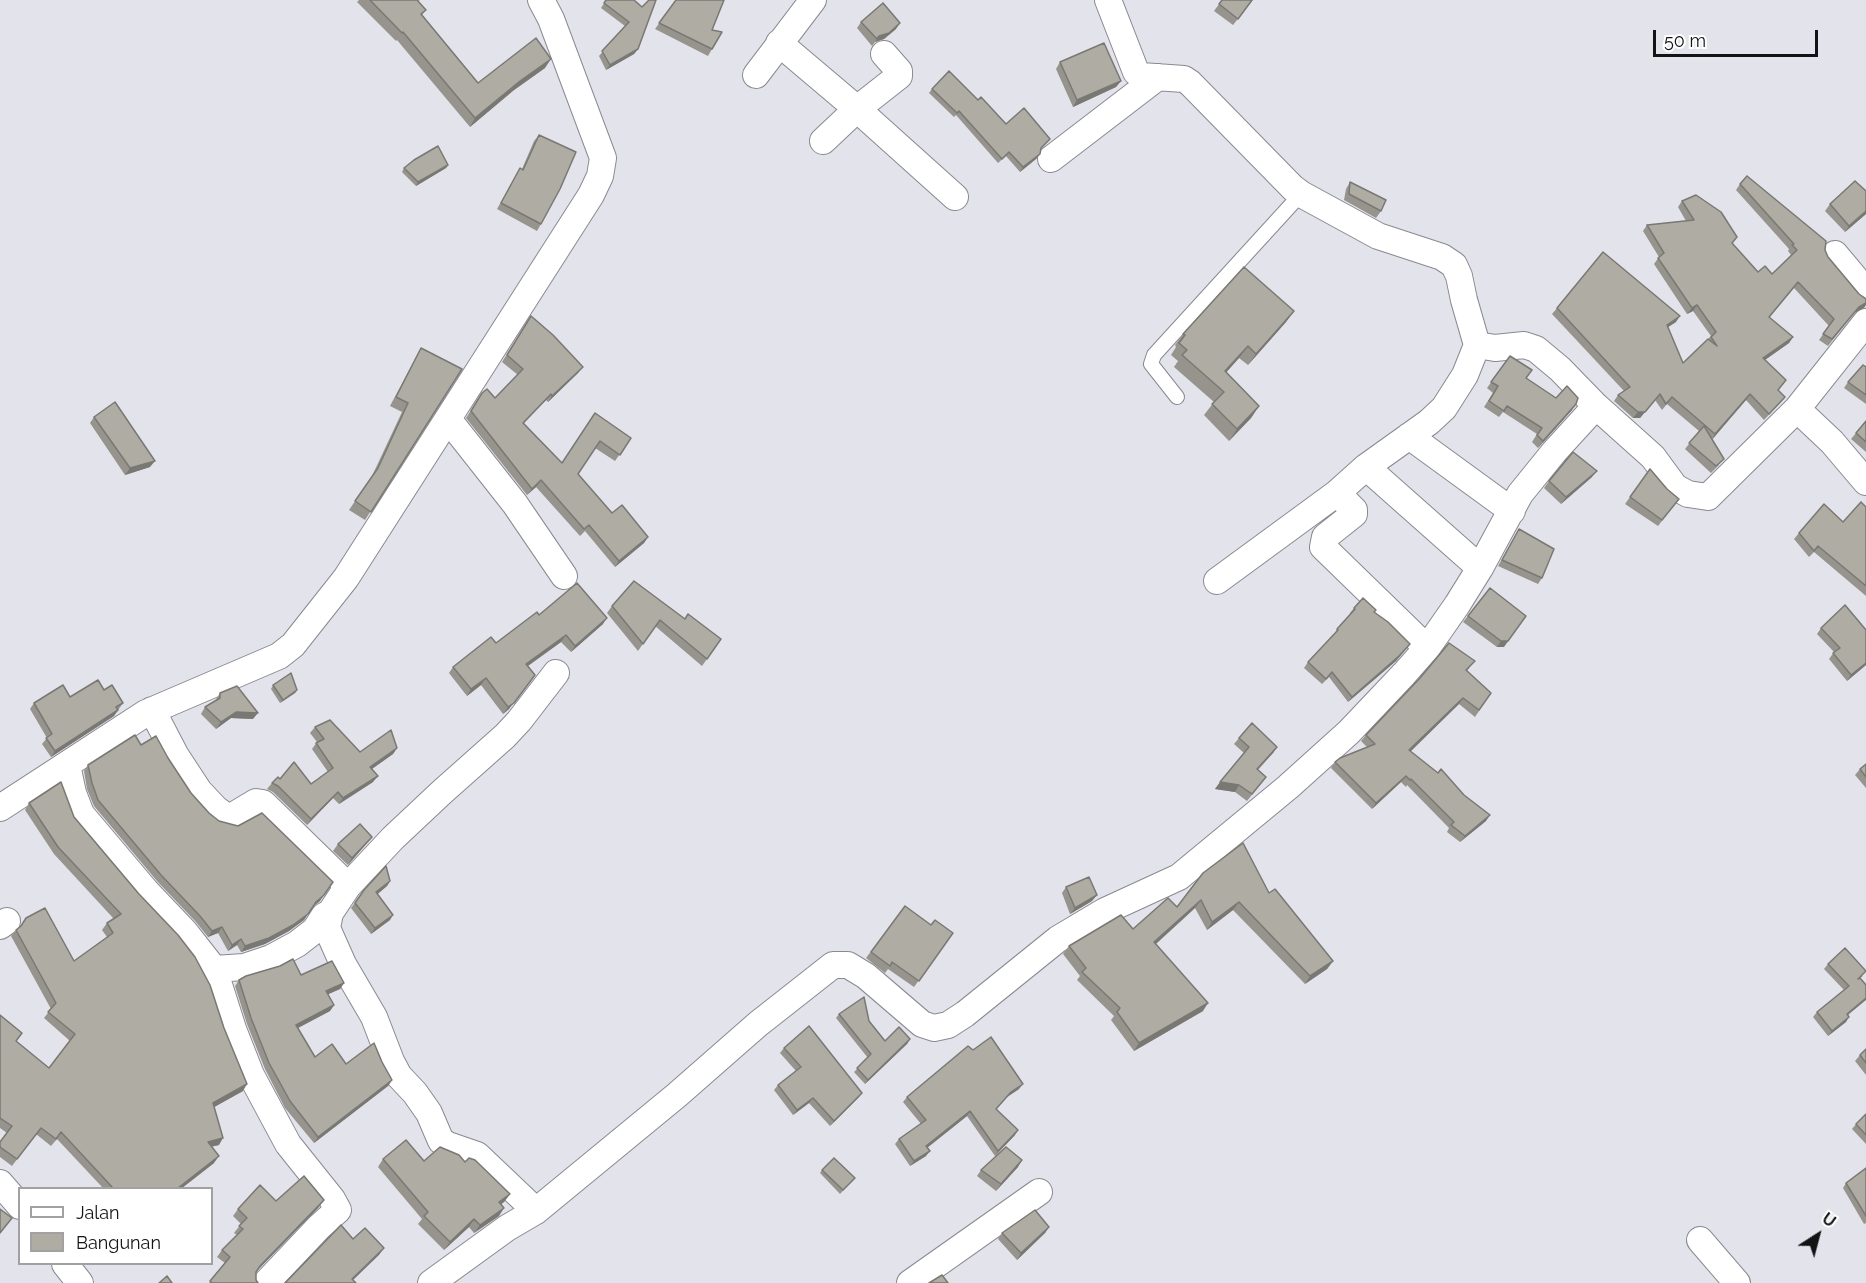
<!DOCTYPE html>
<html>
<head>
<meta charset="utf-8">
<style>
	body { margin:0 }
	#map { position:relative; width:1866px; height:1283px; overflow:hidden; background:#e3e3ec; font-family:Raleway,sans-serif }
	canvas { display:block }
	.legend { position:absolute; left:18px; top:1187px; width:195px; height:78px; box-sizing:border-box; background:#fff; border:2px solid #a1a1a2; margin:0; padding:8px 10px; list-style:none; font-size:18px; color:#131316 }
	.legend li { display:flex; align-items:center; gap:12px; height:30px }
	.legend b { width:30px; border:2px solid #a1a1a2 }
	.north { position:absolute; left:1788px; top:1205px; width:60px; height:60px; -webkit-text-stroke:4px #fff; paint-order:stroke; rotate:36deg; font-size:16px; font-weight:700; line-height:24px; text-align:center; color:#131316 }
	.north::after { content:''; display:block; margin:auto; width:21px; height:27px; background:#131316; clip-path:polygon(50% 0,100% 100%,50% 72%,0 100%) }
	.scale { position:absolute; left:1653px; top:30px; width:165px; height:27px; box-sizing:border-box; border:3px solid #131316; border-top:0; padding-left:8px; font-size:18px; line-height:21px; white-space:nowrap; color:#131316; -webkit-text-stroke:4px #fff; paint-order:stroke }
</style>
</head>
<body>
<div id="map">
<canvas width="1866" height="1283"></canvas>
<ul class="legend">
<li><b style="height:8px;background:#fff"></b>Jalan</li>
<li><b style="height:16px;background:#afaca4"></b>Bangunan</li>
</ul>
<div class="north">U</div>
<div class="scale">50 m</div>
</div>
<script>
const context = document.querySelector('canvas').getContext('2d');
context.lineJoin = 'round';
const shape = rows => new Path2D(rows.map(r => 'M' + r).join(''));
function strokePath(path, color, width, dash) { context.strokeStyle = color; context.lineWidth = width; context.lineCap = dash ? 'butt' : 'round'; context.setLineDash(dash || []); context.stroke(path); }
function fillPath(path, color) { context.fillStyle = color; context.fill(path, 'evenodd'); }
const service = shape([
	[1177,397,1151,364,1154,355,1301,194]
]);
const minor = shape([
	[1108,0,1136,72,1141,76,1184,79,1190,83,1293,188,1301,194,1378,236,1442,257,1454,265,1459,276,1464,300,1477,345,1495,348,1524,345,1536,349,1560,369,1596,406,1653,457,1675,487,1688,494,1708,497,1797,409,1866,322],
	[779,43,857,109,955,197],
	[756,75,813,0],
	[823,141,857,109,899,76,899,71,884,54],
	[1051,159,1158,77],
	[1835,254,1866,291],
	[1797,409,1832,442,1866,482],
	[448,419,515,504,564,576],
	[1409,436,1512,511],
	[1366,467,1480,568],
	[1337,493,1354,510,1354,514,1325,537,1323,547,1427,648],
	[1217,581,1337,493,1366,467,1429,422,1444,408,1465,375,1477,345],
	[152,710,176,756,199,791,216,809,224,815,231,817,256,802,263,803,348,886],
	[67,765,73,793,81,814,146,891,185,932,214,969,244,967,271,958,297,944,315,930,324,916,330,913,348,886,393,838,442,792,505,736,519,721,556,673],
	[0,808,146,713,279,656,293,645,346,578,591,195,600,176,603,158,551,19,541,0],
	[330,913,327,928,343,964,374,1017,391,1061,399,1076,415,1093,429,1113,441,1141,448,1145,477,1155,536,1211],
	[0,926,7,921],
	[214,969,233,1029,251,1075,288,1144,332,1199,338,1210,319,1227,266,1283],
	[0,1183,20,1206],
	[1700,1240,1737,1283],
	[65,1264,80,1283],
	[431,1283,507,1228,536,1211,677,1095,758,1024,833,965,848,965,866,976,922,1024,934,1028,948,1025,965,1014,1058,939,1105,911,1179,877,1288,787,1349,732,1404,674,1427,648,1457,605,1480,568,1520,494,1554,452,1596,406],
	[910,1283,1039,1192]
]);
const wall = shape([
	[359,0,420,0,418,1,426,10,422,15,478,83,545,68,514,90,470,127,397,40,396,41,357,2],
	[606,0,642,7,638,49,634,54,606,70,599,56,625,26,601,8],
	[676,0,712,30,712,49,708,56,655,29],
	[1222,0,1253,0,1233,25,1214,11],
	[861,22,896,29,884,39,875,42,872,46,857,28],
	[1060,62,1121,81,1116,87,1073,107,1056,69],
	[932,89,978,100,1006,124,1050,139,1040,150,1040,154,1036,159,1020,172,1006,156,998,163,956,115,954,117,929,93],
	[539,135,541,224,537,231,497,209,516,175,520,168,522,169,534,141],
	[448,165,446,168,416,186,402,172,404,168],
	[1350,182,1381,211,1376,218,1344,200,1346,189],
	[1740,184,1825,250,1828,257,1864,308,1854,313,1828,346,1819,340,1829,326,1794,288,1769,318,1793,337,1789,343,1765,360,1778,390,1785,397,1780,403,1764,420,1746,400,1712,439,1719,465,1711,473,1685,449,1699,431,1667,404,1662,410,1655,400,1640,418,1633,418,1614,401,1618,395,1624,391,1552,314,1557,308,1676,322,1668,327,1683,363,1711,336,1693,311,1687,314,1654,264,1659,257,1643,231,1647,225,1686,221,1678,207,1682,201,1732,244,1758,272,1772,274,1791,255,1788,251,1789,249,1736,190],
	[1830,204,1866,214,1845,232,1825,211],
	[1294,311,1286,322,1248,365,1239,358,1226,372,1259,406,1251,418,1229,441,1204,415,1214,402,1174,367,1178,361,1171,355,1176,347,1175,345,1183,334],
	[531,316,578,373,548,402,546,400,524,423,562,463,595,413,631,438,615,461,595,448,578,474,612,513,648,537,644,543,615,567,585,531,580,536,536,487,527,495,466,418,482,393,495,398,518,375,502,362],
	[421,348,462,369,365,520,349,510,372,476,402,412,390,406,416,357],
	[1510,356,1526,378,1572,410,1538,448,1532,442,1537,434,1503,412,1499,417,1484,407,1493,393,1487,388],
	[1866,367,1866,404,1844,388,1848,382],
	[94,417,150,467,125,475,90,423],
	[1866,421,1866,452,1851,439],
	[1650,469,1667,489,1679,499,1658,526,1625,504],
	[1592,477,1561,504,1544,488,1549,481],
	[1866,507,1866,596,1814,552,1809,557,1794,539,1799,533,1843,522],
	[1519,529,1542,578,1538,584,1498,566],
	[1490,588,1504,647,1497,647,1463,622],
	[612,606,685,619,721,639,702,666,655,626,638,651,607,613],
	[1354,608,1374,612,1410,644,1396,661,1348,702,1329,677,1322,684,1304,668,1308,662,1334,635,1337,629,1351,614,1350,613],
	[539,615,603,624,571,652,561,642,528,666,509,709,503,714,481,685,467,696,449,673,453,667,496,643],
	[1821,628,1866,630,1866,665,1847,681,1829,659,1834,652,1817,634],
	[1470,667,1467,671,1491,693,1475,717,1459,704,1410,751,1486,821,1460,842,1447,832,1449,828,1407,785,1406,787,1401,782,1372,809,1331,768,1335,762,1367,747,1361,741,1366,735],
	[273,685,297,690,295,693,280,703,271,689],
	[104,690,123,703,114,716,51,757,42,744,47,738,30,709,34,703,70,697],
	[220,693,253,719,231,718,216,729,201,714,205,707,215,701],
	[315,727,360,752,397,748,393,754,372,769,373,782,339,804,333,798,307,825,273,792,267,789,272,783,311,784,328,772,312,749,317,742,310,733],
	[1239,738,1277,747,1273,753,1258,770,1266,777,1247,801,1235,792,1215,789,1244,753,1234,744],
	[141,745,168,758,191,793,209,813,320,901,312,907,304,920,289,931,265,944,241,952,237,945,228,951,218,933,208,937,196,922,157,881,94,806,87,789,84,771,88,765],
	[1866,764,1866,788,1855,775,1860,769],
	[29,803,74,817,243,1091,214,1107,219,1145,211,1147,214,1163,182,1188,103,1188,57,1139,51,1146,36,1134,12,1166,0,1157,0,1142,7,1133,0,1128,0,1015,16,1041,49,1068,70,1041,44,1018,51,1009,11,936,16,930,74,961,107,937,102,930,107,923,114,919,54,854,25,810],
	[372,837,367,843,348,865,333,851,338,844],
	[1243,843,1269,893,1333,961,1327,969,1305,984,1233,910,1207,930,1195,908,1156,944,1203,1011,1134,1051,1111,1020,1114,1016,1077,980,1080,976,1063,954,1069,946,1133,929,1177,907],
	[390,881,387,886,377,894,390,920,371,934,351,908,364,890],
	[1066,887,1092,901,1070,914,1062,893],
	[905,906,931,925,953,933,914,987,888,969,885,973,866,958],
	[1828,964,1863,976,1860,978,1846,1022,1828,1036,1813,1017,1817,1012,1844,990,1824,969],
	[301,975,344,983,340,989,328,994,334,1005,330,1011,298,1028,315,1057,346,1064,382,1062,392,1080,388,1086,314,1143,285,1108,265,1069,247,1024,235,986,239,980],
	[839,1014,869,1021,885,1041,910,1039,907,1044,865,1084,854,1072,868,1058,836,1018],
	[784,1048,862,1093,858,1098,830,1126,809,1103,793,1115,774,1090,778,1085,796,1071,780,1053],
	[1866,1049,1866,1075,1855,1061,1860,1055],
	[1019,1089,1007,1097,996,1109,1015,1135,995,1156,967,1116,927,1148,926,1156,910,1166,895,1144,899,1139,921,1124,903,1102,907,1097],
	[1866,1114,1866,1144,1852,1129,1856,1124],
	[383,1159,465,1162,510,1194,504,1202,501,1204,499,1216,474,1233,469,1227,444,1250,418,1224,422,1219,378,1167],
	[1018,1167,996,1191,977,1176,981,1170],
	[1866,1168,1866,1223,1864,1224,1843,1188,1846,1183],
	[822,1170,855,1178,840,1194,820,1173],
	[276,1201,319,1207,257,1270,256,1272,256,1280,258,1283,209,1283,225,1263,217,1257,222,1250,237,1235,234,1233,241,1224,233,1216,238,1209],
	[1049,1227,1045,1233,1017,1260,998,1239,1002,1233]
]);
const shadedWall = shape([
	[900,23,896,29,884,39,875,42,879,36],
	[638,49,634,54,606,70,610,65],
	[551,59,545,68,514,90,470,127,475,118,520,81],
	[1121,81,1116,87,1073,107,1077,100],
	[1040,154,1036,159,1020,172,1023,167],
	[448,165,446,168,416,186,418,182],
	[1866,211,1866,214,1845,232,1849,226],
	[1866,303,1866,305,1864,308,1854,313,1828,346,1859,307],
	[1697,305,1693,311,1687,314,1692,308],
	[1294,311,1286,322,1248,365,1256,354],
	[1680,316,1676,322,1662,331,1667,325],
	[1793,337,1789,343,1759,364,1763,358],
	[1248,346,1239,358,1217,383,1225,371],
	[583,367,578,373,548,402,552,396],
	[551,394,546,400,518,429,523,423],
	[1660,394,1640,418,1633,418,1638,412],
	[1750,394,1746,400,1711,441,1715,434],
	[1576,404,1572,410,1538,448,1543,441],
	[1259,406,1251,418,1229,441,1237,429],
	[155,461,150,467,125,475,130,468],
	[1597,471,1592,477,1561,504,1566,497],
	[541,480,536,487,527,495,532,489],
	[648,537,644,543,615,567,619,561],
	[1526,616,1504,647,1497,647,1501,641],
	[607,618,603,624,571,652,575,646],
	[566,635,561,642,522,670,526,664],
	[1410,644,1396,661,1348,702,1352,697],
	[1866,663,1866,665,1847,681,1851,675],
	[535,675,509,709,503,714,508,707],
	[486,678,481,685,467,696,471,689],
	[297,690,295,693,280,703,283,700],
	[1463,698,1459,704,1405,757,1409,750],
	[118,710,114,716,51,757,55,751],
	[236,712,258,713,253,719,231,718,216,729,221,722],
	[1277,747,1273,753,1252,775,1257,769],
	[397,748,393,754,366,773,370,767],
	[378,776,373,782,339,804,343,798],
	[1406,776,1401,782,1372,809,1376,803],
	[1220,782,1239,785,1235,792,1215,789],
	[338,792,333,798,307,825,311,819],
	[1490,815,1486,821,1460,842,1465,836],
	[372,837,367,843,348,865,352,858],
	[390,881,387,886,373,898,376,892],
	[324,895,320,901,311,908,316,902],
	[1097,895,1092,901,1070,914,1075,908],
	[1201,900,1195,908,1149,950,1154,942],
	[1239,902,1233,910,1207,930,1212,922],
	[308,914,304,920,289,931,265,944,241,952,245,946],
	[393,915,390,920,371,934,375,928],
	[222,927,218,933,208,937,212,931],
	[241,939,237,945,228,951,232,945],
	[1333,961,1327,969,1305,984,1310,976],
	[344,983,340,989,322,997,326,991],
	[1866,998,1866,1000,1843,1019,1847,1014],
	[1208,1003,1203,1011,1134,1051,1139,1043],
	[334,1005,330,1011,292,1031,296,1025],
	[1849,1017,1846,1022,1828,1036,1832,1031],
	[910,1039,907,1044,865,1084,868,1080],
	[392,1080,388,1086,314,1143,318,1137],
	[247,1084,243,1091,209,1110,213,1103],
	[1023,1084,1019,1089,1007,1097,993,1113,1011,1092],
	[862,1093,858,1098,830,1126,834,1121],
	[813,1098,809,1103,793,1115,797,1110],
	[970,1111,967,1116,923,1151,926,1146],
	[1018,1130,1015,1135,995,1156,998,1151],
	[223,1138,219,1145,203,1148,208,1142],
	[930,1151,926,1156,910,1166,914,1161],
	[219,1156,214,1163,182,1188,178,1188],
	[1022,1160,1018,1167,996,1191,1001,1184],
	[510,1194,504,1202,494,1210,499,1202],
	[324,1200,319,1207,255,1273,260,1266],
	[504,1208,499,1216,474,1233,480,1225],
	[474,1219,469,1227,444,1250,450,1242],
	[1049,1227,1045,1233,1017,1260,1021,1253],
	[384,1248,379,1255,350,1283,352,1279]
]);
const building = shape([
	[370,0,417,0,426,10,421,14,478,83,536,38,551,59,520,81,475,118,403,32,402,33,370,0],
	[606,0,634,0,642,7,649,0,656,0,638,49,610,65,602,51,629,22,604,3,606,0],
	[676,0,724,0,712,30,722,32,712,49,659,23,676,0],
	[1222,0,1252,0,1238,19,1219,4,1222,0],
	[883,3,900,23,889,33,879,36,877,39,861,22,883,3],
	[1104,43,1121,81,1077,100,1060,62,1104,43],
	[949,71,978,100,981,97,1006,124,1024,108,1050,139,1041,148,1040,154,1023,167,1009,152,1002,159,959,111,957,113,932,89,949,71],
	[539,135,576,152,560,189,541,224,501,203,520,168,523,170,539,135],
	[438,146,448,165,418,182,404,168,414,160,438,146],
	[1747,176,1826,241,1825,250,1828,257,1859,294,1866,299,1866,303,1859,307,1832,339,1823,334,1834,319,1798,282,1769,317,1793,337,1763,358,1786,380,1778,390,1785,397,1769,414,1750,394,1715,434,1672,397,1666,404,1660,394,1645,412,1638,412,1618,395,1630,387,1557,308,1603,252,1680,316,1667,325,1683,363,1708,339,1717,346,1711,337,1716,332,1697,305,1692,308,1658,258,1664,253,1647,225,1694,220,1682,201,1696,195,1721,212,1737,237,1732,243,1758,272,1765,266,1772,274,1797,250,1792,245,1794,244,1740,184,1747,176],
	[1855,181,1866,191,1866,211,1849,226,1830,204,1855,181],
	[1350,182,1386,200,1381,211,1349,194,1350,182],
	[1244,267,1294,311,1256,354,1248,346,1225,371,1259,406,1237,429,1212,404,1224,392,1182,355,1187,350,1179,343,1185,335,1183,334,1244,267],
	[531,316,553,335,583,367,552,396,551,394,523,423,562,463,595,413,631,438,620,455,600,441,578,474,612,513,622,505,648,537,619,561,589,525,584,529,541,480,532,489,471,411,482,393,487,389,495,398,523,369,507,355,531,316],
	[421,348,462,369,371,512,355,501,378,468,408,403,396,397,421,348],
	[1510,356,1532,370,1526,378,1556,398,1567,386,1578,398,1576,404,1543,441,1537,435,1542,428,1507,406,1504,411,1489,401,1498,386,1491,382,1510,356],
	[1863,365,1866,367,1866,395,1848,382,1863,365],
	[115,402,155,461,130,468,94,417,115,402],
	[1866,421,1866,442,1856,433,1866,421],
	[1704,426,1724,459,1716,466,1689,443,1704,426],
	[1573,452,1597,471,1566,497,1549,481,1573,452],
	[1650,469,1667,489,1679,499,1662,520,1630,497,1650,469],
	[1861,502,1866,507,1866,586,1818,546,1814,551,1799,533,1824,504,1843,522,1861,502],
	[1519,529,1554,549,1542,578,1502,560,1519,529],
	[634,581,685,619,688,614,721,639,707,659,660,620,643,644,612,606,634,581],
	[577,583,607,618,575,646,566,635,526,664,535,675,514,703,508,707,486,678,471,689,453,667,491,637,496,643,537,612,539,615,577,583],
	[1490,588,1526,616,1508,641,1501,641,1468,616,1490,588],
	[1363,598,1376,610,1374,612,1388,622,1410,644,1399,656,1352,697,1332,672,1326,679,1308,662,1338,630,1337,629,1355,609,1354,608,1363,598],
	[1845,605,1866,630,1866,663,1851,675,1833,653,1840,648,1821,628,1845,605],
	[1449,643,1475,661,1466,670,1491,693,1479,710,1463,698,1409,750,1438,773,1441,769,1464,795,1490,815,1465,836,1451,825,1454,822,1411,779,1410,780,1406,776,1376,803,1335,762,1340,758,1375,744,1366,735,1420,678,1449,643],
	[291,673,297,690,283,700,273,685,291,673],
	[98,680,104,690,112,685,123,703,116,707,118,710,55,751,46,738,52,734,34,703,63,685,70,697,98,680],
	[237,686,258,713,236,712,221,722,205,707,220,698,220,693,237,686],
	[330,720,360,752,391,730,397,748,370,767,378,776,343,798,338,792,311,819,278,786,272,783,278,777,280,779,294,762,311,784,333,768,316,743,324,739,315,727,330,720],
	[1252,723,1277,747,1257,769,1266,777,1252,794,1239,785,1220,782,1249,747,1239,738,1252,723],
	[135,735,141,745,156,736,168,758,191,793,209,813,219,821,238,826,262,813,333,882,324,895,316,902,308,914,293,925,269,938,245,946,241,939,232,945,222,927,212,931,200,916,161,875,98,800,92,783,88,765,135,735],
	[1866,764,1866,777,1860,769,1866,764],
	[61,782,74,817,139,894,178,935,195,957,210,985,224,1028,247,1084,213,1103,223,1138,208,1142,219,1156,178,1188,113,1188,61,1132,56,1139,41,1128,17,1159,0,1147,0,1142,12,1126,0,1118,0,1015,22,1033,16,1041,49,1068,75,1034,48,1012,56,1003,16,930,21,926,26,918,45,908,74,961,113,933,107,923,121,914,58,847,29,803,61,782],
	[360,824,372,837,352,858,338,844,360,824],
	[1243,843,1269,893,1275,889,1333,961,1310,976,1239,902,1212,922,1201,900,1154,942,1208,1003,1139,1043,1117,1012,1120,1008,1082,972,1086,968,1069,946,1121,915,1133,929,1168,898,1177,907,1203,873,1243,843],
	[386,866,390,881,376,892,393,915,375,928,355,903,364,890,386,866],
	[1089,877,1097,895,1075,908,1066,887,1089,877],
	[905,906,931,925,935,920,953,933,919,981,892,962,890,966,871,952,905,906],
	[1845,948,1866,971,1858,979,1860,978,1866,985,1866,998,1847,1014,1849,1017,1832,1031,1817,1012,1849,986,1828,964,1845,948],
	[293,959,301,975,332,961,344,983,326,991,334,1005,296,1025,315,1057,332,1044,346,1064,374,1043,382,1062,392,1080,318,1137,290,1101,269,1063,251,1018,239,980,246,976,280,966,293,959],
	[864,997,869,1021,885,1041,899,1027,910,1039,868,1080,857,1068,871,1054,839,1014,864,997],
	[809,1026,862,1093,834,1121,813,1098,797,1110,778,1085,801,1067,784,1048,809,1026],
	[991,1037,1023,1084,1011,1092,996,1109,1018,1130,998,1151,970,1111,926,1146,930,1151,914,1161,899,1139,926,1120,907,1097,968,1046,973,1050,991,1037],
	[1866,1049,1866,1063,1860,1055,1866,1049],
	[1866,1114,1866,1135,1856,1124,1866,1114],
	[406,1140,424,1161,440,1147,459,1155,465,1162,469,1158,475,1160,510,1194,499,1202,504,1208,480,1225,474,1219,450,1242,424,1216,428,1212,383,1159,406,1140],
	[1006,1147,1022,1160,1001,1184,981,1170,1006,1147],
	[834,1158,855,1178,843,1190,822,1170,834,1158],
	[1866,1168,1866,1216,1846,1183,1866,1168],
	[304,1176,324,1200,260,1266,256,1272,256,1280,258,1283,212,1283,210,1281,230,1257,222,1250,243,1229,239,1226,247,1218,238,1209,260,1185,276,1201,304,1176],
	[0,1209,12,1218,0,1233,0,1209],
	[1035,1210,1049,1227,1021,1253,1002,1233,1035,1210],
	[341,1225,353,1239,365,1228,384,1248,352,1279,356,1283,285,1283,341,1225],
	[942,1275,948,1283,929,1283,942,1275],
	[167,1276,172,1283,159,1283,167,1276]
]);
strokePath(service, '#898992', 16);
strokePath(minor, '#898992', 28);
strokePath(service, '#fff', 14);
strokePath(minor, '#fff', 26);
fillPath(wall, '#96948d');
fillPath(shadedWall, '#7a7873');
fillPath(building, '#afaca4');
strokePath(building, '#7a7873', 1.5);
</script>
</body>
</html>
